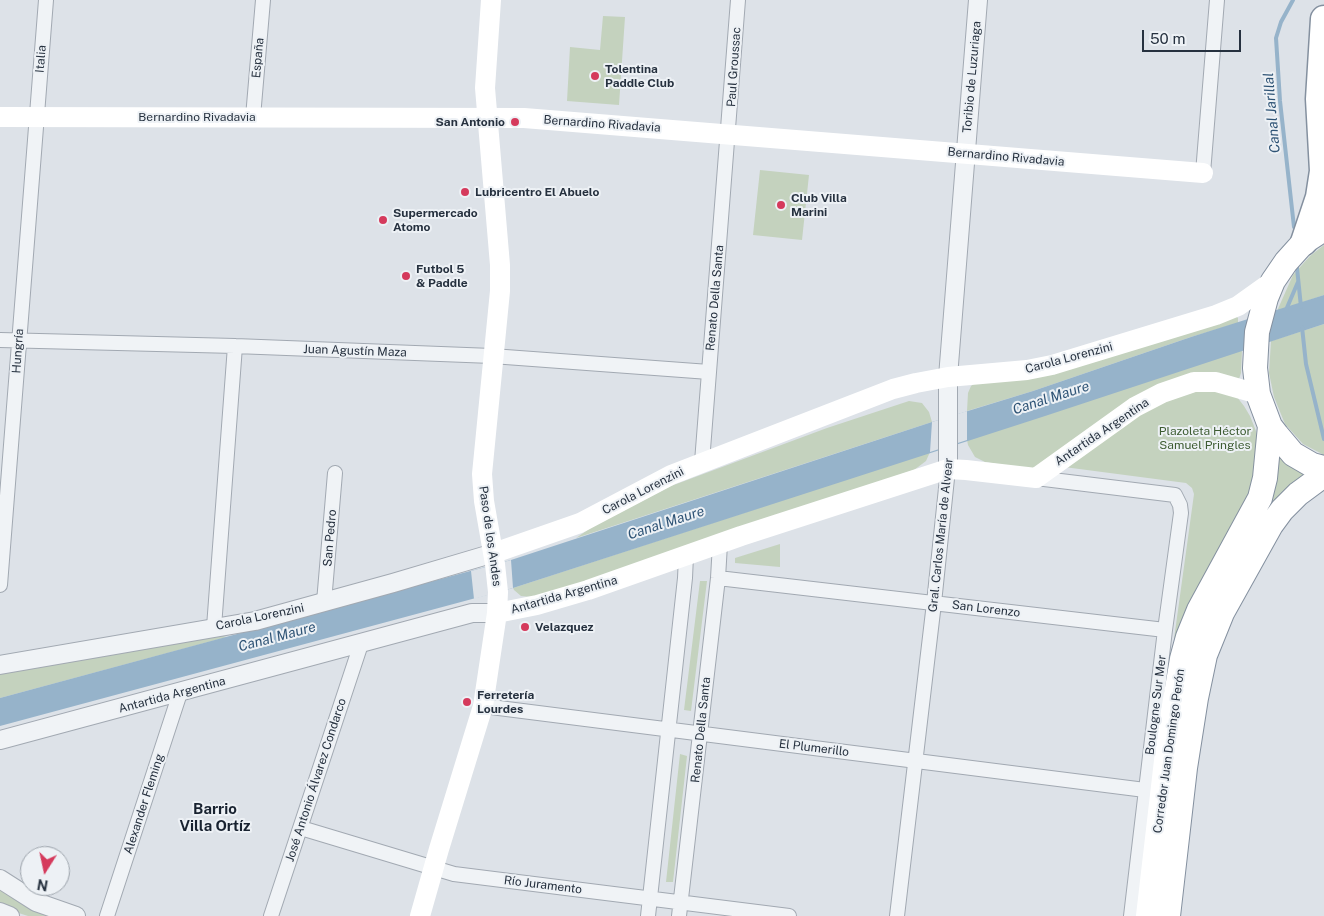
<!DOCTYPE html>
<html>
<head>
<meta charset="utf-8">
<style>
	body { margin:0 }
	#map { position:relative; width:1324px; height:916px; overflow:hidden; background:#dde2e8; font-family:"Public Sans",sans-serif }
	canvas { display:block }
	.north { position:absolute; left:20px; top:846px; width:50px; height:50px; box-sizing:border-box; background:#edf1f5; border:1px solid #9da4ac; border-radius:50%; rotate:190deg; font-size:14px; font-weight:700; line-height:20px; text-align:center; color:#26313f }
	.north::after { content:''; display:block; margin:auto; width:18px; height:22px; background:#d53a5c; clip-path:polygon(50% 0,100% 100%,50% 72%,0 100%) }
	.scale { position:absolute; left:1142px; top:30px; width:99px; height:22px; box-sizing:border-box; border:2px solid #26313f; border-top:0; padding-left:6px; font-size:15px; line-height:18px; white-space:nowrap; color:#26313f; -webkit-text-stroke:4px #edf1f5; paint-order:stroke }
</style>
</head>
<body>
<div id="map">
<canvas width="1324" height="916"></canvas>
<div class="north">N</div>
<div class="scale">50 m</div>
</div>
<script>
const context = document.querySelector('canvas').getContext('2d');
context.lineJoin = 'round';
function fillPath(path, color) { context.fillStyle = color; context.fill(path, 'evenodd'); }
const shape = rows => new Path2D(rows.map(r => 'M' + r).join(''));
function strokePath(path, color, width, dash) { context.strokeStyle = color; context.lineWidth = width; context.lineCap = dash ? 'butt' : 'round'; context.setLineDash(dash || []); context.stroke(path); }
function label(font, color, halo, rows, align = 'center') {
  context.font = font + ' "Public Sans",sans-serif'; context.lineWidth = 4; context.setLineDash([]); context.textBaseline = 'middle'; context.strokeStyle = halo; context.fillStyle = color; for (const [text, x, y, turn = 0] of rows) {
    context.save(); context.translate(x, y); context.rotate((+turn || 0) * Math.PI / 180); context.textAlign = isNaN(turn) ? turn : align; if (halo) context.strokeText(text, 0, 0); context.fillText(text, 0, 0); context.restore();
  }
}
const green = shape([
	[603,16,625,17,619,105,567,101,570,47,600,50],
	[760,170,809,175,802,240,753,235],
	[1324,245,1324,295,1277,311,1293,275,1310,256],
	[1236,316,1238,318,1238,323,1191,337,1033,391,967,411,968,393,971,386,975,383],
	[1324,324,1324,455,1303,444,1285,424,1274,397,1269,373,1271,341],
	[1242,350,1241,373,1239,379,1211,374,1038,468,1029,469,985,462,975,457,968,445,967,440],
	[1206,388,1237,397,1244,406,1250,416,1256,431,1258,445,1253,493,1174,639,1194,494,1192,488,1186,483,1064,467,1150,407],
	[909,401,922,403,929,412,932,422,576,538,592,527,671,486,827,428],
	[930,452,926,461,914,470,584,582,532,597,521,596,514,590,513,588],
	[1278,454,1311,477,1250,544],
	[780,544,780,567,735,563,735,558],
	[700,581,707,581,691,711,684,710],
	[215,634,227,637,0,698,0,673],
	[680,754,687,756,673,882,666,882],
	[0,888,56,916,28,916,0,907]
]);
const water = shape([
	[1324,295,1324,324,1042,417,513,588,0,726,0,698,511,560,932,422,1033,391,1191,337]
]);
const pier = shape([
	[967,411,967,440,930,452,932,422],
	[511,560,513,588,474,599,471,571]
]);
const stream = shape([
	[1293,0,1281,22,1276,38,1280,101,1294,227],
	[1297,268,1301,307],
	[1286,310,1298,282],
	[1302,327,1306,364,1324,439]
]);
const minor = shape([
	[253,117,263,0],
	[1203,173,1217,0],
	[0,340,235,346,492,356,709,372],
	[702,462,738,0],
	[1036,478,1175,495,1180,505,1181,513,1165,630,1131,916],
	[718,578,1165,630],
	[0,585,46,0],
	[324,602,335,473],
	[214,627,235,346],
	[483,706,1145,790],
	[301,828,454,874,789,916],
	[107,916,180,693],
	[271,916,361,644],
	[648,916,685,578,686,556],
	[679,916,718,578,720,544],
	[897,916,934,603,948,469]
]);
const tertiary = shape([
	[948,469,948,377,978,0],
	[0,665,255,621,393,583,494,553],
	[0,740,472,613,497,613],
	[0,879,36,902,76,916],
	[0,912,10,916]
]);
const secondary = shape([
	[0,117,524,118,1203,173],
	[494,553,580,523,671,475,893,389,916,383,948,377,1027,370,1052,365,1216,315,1238,306,1273,281],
	[497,613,537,605,588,590,741,536,948,469,966,470,1036,478,1135,407,1162,393,1194,382,1216,382,1258,394],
	[420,916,439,849,483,706,497,613,498,592,495,564,484,501,482,474,500,291,500,265,485,88,491,0]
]);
const trunk = shape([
	[1324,229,1304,242,1286,262,1273,281,1266,298,1257,332,1255,368,1258,394,1270,426,1277,435,1293,454,1312,465,1324,468],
	[1148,916,1169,735,1182,659,1188,637,1199,610,1260,498,1265,478,1270,426],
	[1168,916,1185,768,1196,698,1205,655,1222,613,1271,525,1282,510,1298,494,1324,475]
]);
const motorway = shape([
	[1304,242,1319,197,1323,171,1319,99,1324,19]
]);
const markers = [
	[595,76,5,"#d53a5c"],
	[515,122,5,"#d53a5c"],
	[465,192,5,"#d53a5c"],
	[781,205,5,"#d53a5c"],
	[383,220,5,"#d53a5c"],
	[406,276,5,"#d53a5c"],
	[525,627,5,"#d53a5c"],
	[467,702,5,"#d53a5c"]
];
const streetNames = [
	["España",258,58,-85],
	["Italia",41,59,-85],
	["Paul Groussac",734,67,-86],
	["Toribio de Luzuriaga",972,77,-85],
	["Bernardino Rivadavia",197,117],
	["Bernardino Rivadavia",602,124,4],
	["Bernardino Rivadavia",1006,157,5],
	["Renato Della Santa",715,298,-85],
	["Hungría",18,351,-86],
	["Juan Agustín Maza",355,351,2],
	["Carola Lorenzini",1069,358,-15],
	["Antartida Argentina",1102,432,-34],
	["Carola Lorenzini",643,491,-27],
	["Gral. Carlos María de Alvear",941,535,-84],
	["Paso de los Andes",490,536,82],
	["San Pedro",330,538,-85],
	["Antartida Argentina",564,595,-16],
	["San Lorenzo",986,609,7],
	["Carola Lorenzini",260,617,-12],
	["Antartida Argentina",172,695,-15],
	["Boulogne Sur Mer",1156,705,-83],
	["Renato Della Santa",701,730,-84],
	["El Plumerillo",814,748,7],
	["Corredor Juan Domingo Perón",1169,751,-82],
	["José Antonio Álvarez Condarco",316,780,-72],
	["Alexander Fleming",144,804,-72],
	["Río Juramento",543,885,7]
];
const poiNames = [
	["Tolentina",605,69],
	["Paddle Club",605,83],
	["San Antonio",505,122,"right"],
	["Lubricentro El Abuelo",475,192],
	["Club Villa",791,198],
	["Marini",791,212],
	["Supermercado",393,213],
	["Atomo",393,227],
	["Futbol 5",416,269],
	["& Paddle",416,283],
	["Velazquez",535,627],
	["Ferretería",477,695],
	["Lourdes",477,709]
];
const parkNames = [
	["Plazoleta Héctor",1205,431],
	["Samuel Pringles",1205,445]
];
const waterNames = [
	["Canal Jarillal",1272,113,-95],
	["Canal Maure",1051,398,-18],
	["Canal Maure",666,523,-18],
	["Canal Maure",277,637,-15]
];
const quarterNames = [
	["Barrio",215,809],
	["Villa Ortíz",215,826]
];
fillPath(green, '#c4d2be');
fillPath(water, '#96b3ca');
fillPath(pier, '#dde2e8');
strokePath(stream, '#96b3ca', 4);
strokePath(minor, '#a2a9b2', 16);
strokePath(tertiary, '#a2a9b2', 20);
strokePath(trunk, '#84909f', 26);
strokePath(motorway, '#84909f', 29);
strokePath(minor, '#f0f3f6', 14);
strokePath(tertiary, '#f0f3f6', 18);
strokePath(secondary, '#fff', 20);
strokePath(trunk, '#fff', 24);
strokePath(motorway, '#fff', 26);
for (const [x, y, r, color] of markers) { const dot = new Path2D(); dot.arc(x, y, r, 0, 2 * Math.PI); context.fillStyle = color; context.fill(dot); strokePath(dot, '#edf1f5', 2); }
label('12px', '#26313f', '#edf1f5', streetNames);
label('bold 12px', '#26313f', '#edf1f5', poiNames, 'left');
label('12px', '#3d5c32', '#edf1f5', parkNames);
label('italic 14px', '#2e5375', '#edf1f5', waterNames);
label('bold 15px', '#182230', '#edf1f5', quarterNames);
</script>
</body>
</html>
